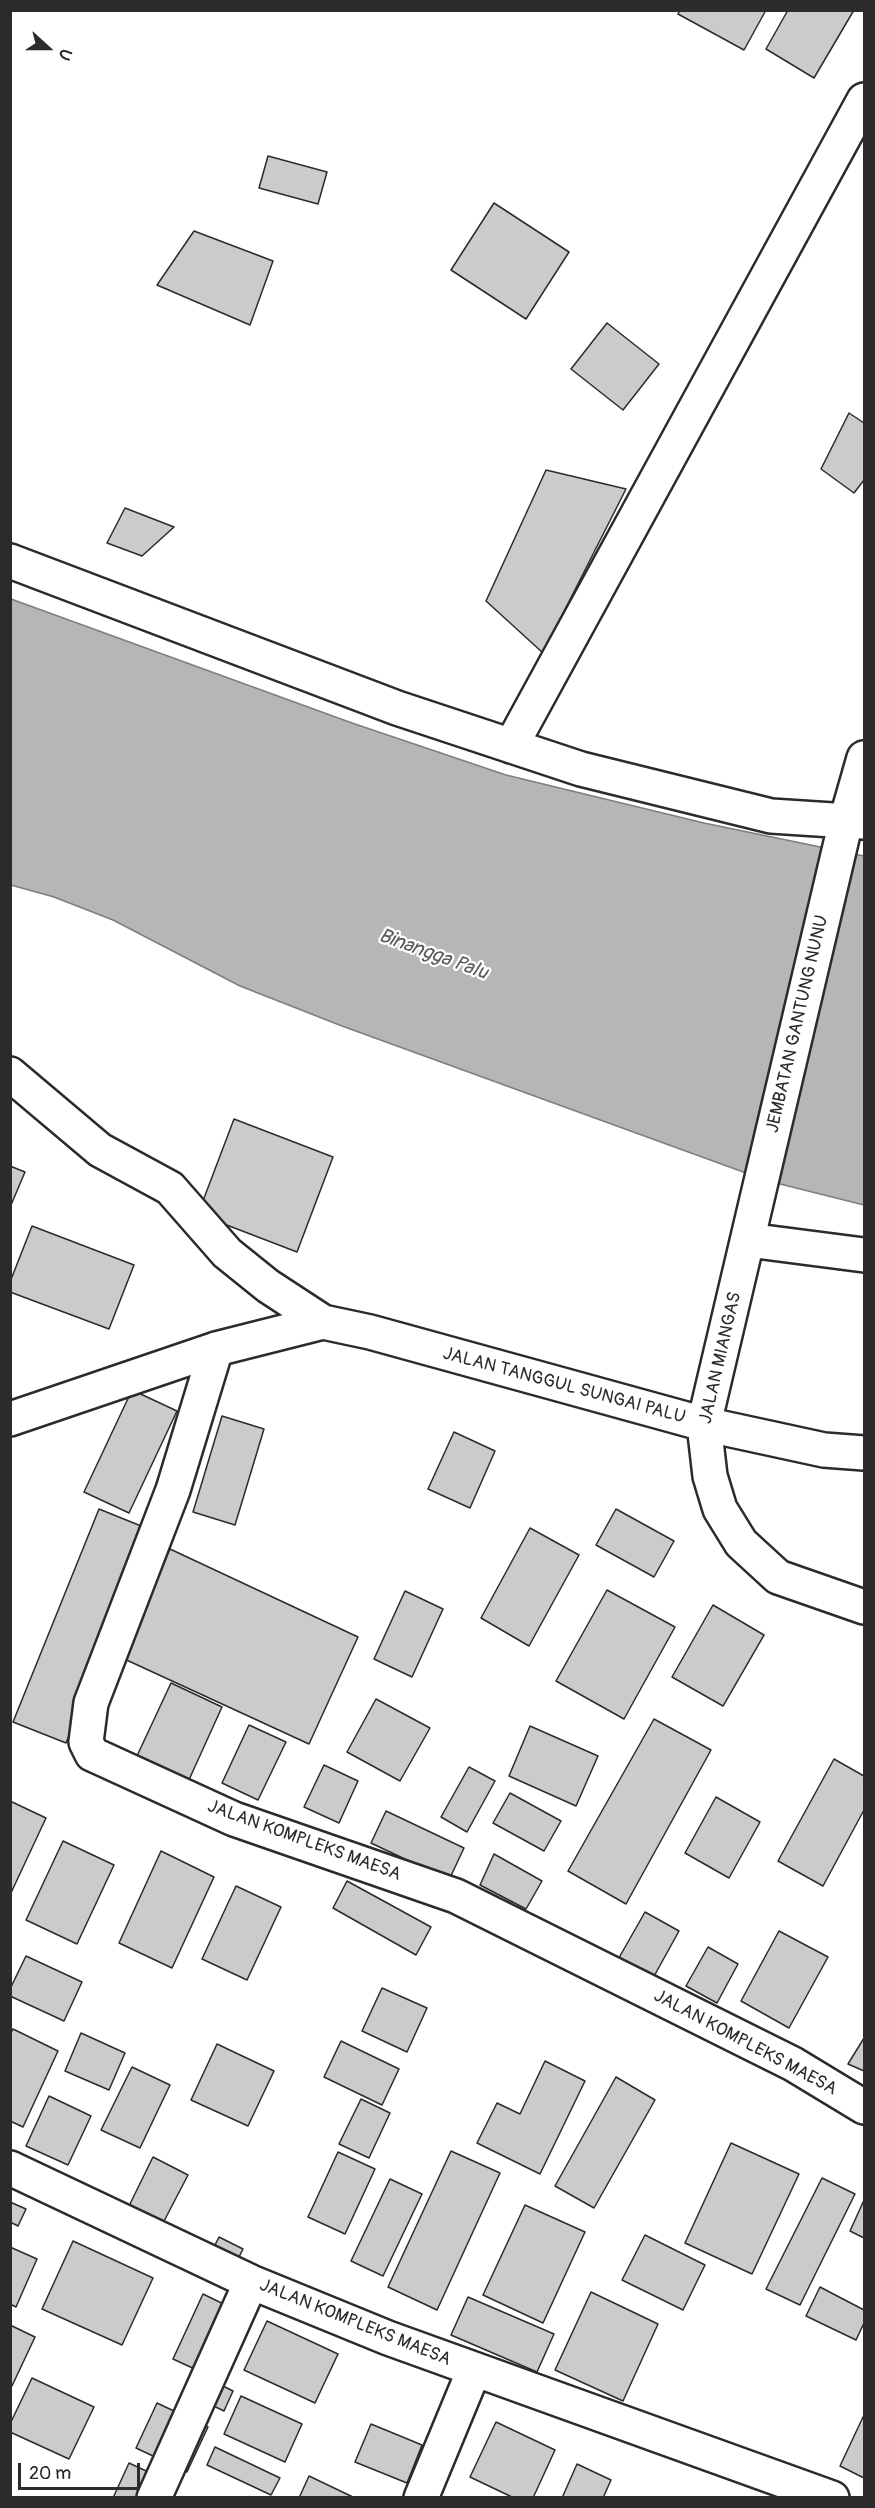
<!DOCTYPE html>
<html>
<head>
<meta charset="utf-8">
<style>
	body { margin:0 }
	#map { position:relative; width:875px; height:2508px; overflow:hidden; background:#fff; font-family:Pangolin,sans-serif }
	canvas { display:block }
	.frame { position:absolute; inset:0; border:12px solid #2b2b2b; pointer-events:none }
	.north { position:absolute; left:18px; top:18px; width:60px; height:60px; -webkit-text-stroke:4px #fff; paint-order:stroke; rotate:111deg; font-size:16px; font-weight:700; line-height:24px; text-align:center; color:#2b2b2b }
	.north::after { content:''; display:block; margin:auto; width:21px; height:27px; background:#2b2b2b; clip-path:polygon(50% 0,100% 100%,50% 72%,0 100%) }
	.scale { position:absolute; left:18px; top:2463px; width:122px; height:27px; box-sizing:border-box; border:3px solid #2b2b2b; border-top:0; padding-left:8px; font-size:18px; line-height:21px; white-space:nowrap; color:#2b2b2b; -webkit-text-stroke:4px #fff; paint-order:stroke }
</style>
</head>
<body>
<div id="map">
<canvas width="875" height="2508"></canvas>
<div class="frame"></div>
<div class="north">U</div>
<div class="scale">20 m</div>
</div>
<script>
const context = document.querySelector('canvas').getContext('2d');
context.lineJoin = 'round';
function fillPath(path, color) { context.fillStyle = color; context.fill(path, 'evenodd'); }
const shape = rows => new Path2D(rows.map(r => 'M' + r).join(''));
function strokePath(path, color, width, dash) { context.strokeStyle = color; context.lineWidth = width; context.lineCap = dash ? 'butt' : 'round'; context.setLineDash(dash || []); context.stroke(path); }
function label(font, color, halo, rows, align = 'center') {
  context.font = font + ' Pangolin,sans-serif'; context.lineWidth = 4.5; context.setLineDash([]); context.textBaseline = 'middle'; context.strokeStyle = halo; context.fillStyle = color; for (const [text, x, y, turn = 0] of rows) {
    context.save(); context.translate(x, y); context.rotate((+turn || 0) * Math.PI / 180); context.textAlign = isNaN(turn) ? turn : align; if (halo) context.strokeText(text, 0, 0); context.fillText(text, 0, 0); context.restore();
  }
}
const water = shape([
	[11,599,352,723,506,775,704,823,864,856,864,1205,768,1181,342,1026,240,986,113,920,54,897,11,885,11,599]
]);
const building = shape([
	[680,10,766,10,744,50,678,14,680,10],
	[788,10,854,10,814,78,766,49,788,10],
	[268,156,327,172,318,204,259,188,268,156],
	[494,203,569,252,526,319,451,270,494,203],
	[194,231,273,261,250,325,157,285,194,231],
	[607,323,659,364,623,410,571,369,607,323],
	[849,413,864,423,864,480,854,493,821,469,849,413],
	[546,470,626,489,543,653,486,601,546,470],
	[125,508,174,527,142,556,107,543,125,508],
	[234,1119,333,1157,297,1252,198,1214,234,1119],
	[10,1166,25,1172,11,1205,10,1205,10,1166],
	[32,1226,134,1265,109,1329,10,1292,10,1282,32,1226],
	[132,1390,177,1411,129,1513,84,1492,132,1390],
	[222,1416,264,1429,235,1525,193,1512,222,1416],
	[454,1432,495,1451,470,1508,428,1489,454,1432],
	[99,1509,151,1530,66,1743,13,1722,99,1509],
	[616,1509,674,1541,654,1577,596,1545,616,1509],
	[530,1528,579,1555,529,1646,481,1618,530,1528],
	[170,1549,358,1637,309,1744,120,1657,170,1549],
	[607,1590,675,1627,624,1719,556,1681,607,1590],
	[405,1591,443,1609,412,1677,374,1659,405,1591],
	[713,1605,764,1635,723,1706,672,1677,713,1605],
	[171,1683,222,1707,188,1782,136,1758,171,1683],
	[376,1699,430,1728,400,1781,347,1752,376,1699],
	[654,1719,711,1750,626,1904,568,1871,654,1719],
	[249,1725,286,1742,258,1800,222,1783,249,1725],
	[530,1726,598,1756,576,1806,509,1776,530,1726],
	[834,1759,864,1776,864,1810,823,1886,778,1861,834,1759],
	[324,1765,358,1781,339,1823,304,1807,324,1765],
	[469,1767,495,1781,467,1832,441,1817,469,1767],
	[510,1793,561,1821,544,1851,493,1823,510,1793],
	[716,1797,760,1822,729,1878,685,1853,716,1797],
	[10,1801,46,1818,10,1895,10,1801],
	[386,1811,464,1848,449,1880,371,1843,386,1811],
	[63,1841,114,1865,77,1944,26,1920,63,1841],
	[161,1851,214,1877,172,1968,119,1943,161,1851],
	[494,1854,542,1881,526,1909,480,1885,494,1854],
	[347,1881,431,1927,416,1955,333,1908,347,1881],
	[236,1886,281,1907,247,1980,202,1959,236,1886],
	[645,1912,679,1931,647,1989,612,1970,645,1912],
	[779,1931,828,1957,789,2028,741,2001,779,1931],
	[708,1947,738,1964,717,2003,686,1986,708,1947],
	[26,1956,82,1982,64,2021,10,1996,10,1989,26,1956],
	[382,1988,427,2008,407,2052,362,2031,382,1988],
	[13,2029,58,2051,23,2127,10,2121,10,2034,13,2029],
	[81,2033,125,2053,109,2090,65,2071,81,2033],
	[864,2038,864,2071,848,2064,864,2038],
	[341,2041,399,2069,382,2105,324,2077,341,2041],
	[217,2044,274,2071,248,2126,191,2100,217,2044],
	[545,2061,585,2081,540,2174,477,2143,497,2103,520,2114,545,2061],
	[132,2067,170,2085,140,2148,101,2130,132,2067],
	[616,2077,655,2100,594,2208,555,2186,616,2077],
	[49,2096,91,2116,68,2165,26,2146,49,2096],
	[361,2099,390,2113,369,2158,339,2144,361,2099],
	[731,2143,799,2174,752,2274,685,2243,731,2143],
	[451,2151,500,2173,437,2310,388,2287,451,2151],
	[338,2152,375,2169,345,2234,308,2217,338,2152],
	[153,2157,188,2175,162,2225,128,2208,153,2157],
	[822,2178,855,2194,800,2305,766,2289,822,2178],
	[390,2179,422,2194,383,2276,351,2261,390,2179],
	[864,2200,864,2238,850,2231,864,2200],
	[10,2202,26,2209,18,2226,10,2222,10,2202],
	[525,2205,585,2232,543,2323,483,2295,525,2205],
	[645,2235,705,2265,683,2310,622,2280,645,2235],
	[219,2237,243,2249,231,2273,207,2261,219,2237],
	[73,2241,153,2278,122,2345,42,2309,73,2241],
	[10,2247,37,2259,16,2307,10,2304,10,2247],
	[820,2287,864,2310,864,2323,856,2340,806,2316,820,2287],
	[591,2292,658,2324,623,2401,555,2370,591,2292],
	[203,2294,242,2313,212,2377,173,2359,203,2294],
	[468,2297,554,2334,537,2372,451,2335,468,2297],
	[267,2321,338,2354,315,2403,244,2370,267,2321],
	[10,2325,35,2337,12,2386,10,2385,10,2325],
	[203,2376,233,2391,224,2411,193,2396,203,2376],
	[32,2378,94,2407,69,2459,10,2432,10,2424,32,2378],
	[241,2396,302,2424,285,2462,224,2434,241,2396],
	[157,2403,208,2427,187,2472,136,2448,157,2403],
	[863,2417,864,2418,864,2478,840,2466,863,2417],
	[496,2422,555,2450,533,2498,514,2498,470,2477,496,2422],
	[371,2424,422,2445,407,2483,355,2462,371,2424],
	[215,2447,280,2478,271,2495,207,2465,215,2447],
	[129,2463,174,2484,168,2498,113,2498,129,2463],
	[577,2464,611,2480,603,2498,562,2498,577,2464],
	[309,2476,355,2498,299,2498,309,2476]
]);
const minor = shape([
	[10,561,397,708,581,769,771,816,864,822],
	[511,746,864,100],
	[864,758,846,821,704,1424,710,1476,720,1509,741,1543,778,1577,864,1607],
	[10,1074,100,1150,170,1188,227,1253,268,1286,323,1322],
	[748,1240,864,1255],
	[216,1349,173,1490,91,1703,86,1742,92,1754,234,1819,456,1896,793,2064,864,2107],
	[10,1419,216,1349,323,1322,370,1332,704,1424,824,1450,864,1453],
	[10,2168,251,2282,388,2338,832,2498],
	[154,2498,251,2282],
	[421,2498,474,2370]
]);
const streetNames = [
	["JEMBATAN GANTUNG NUNU",798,1024,-77],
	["JALAN MIANGAS",721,1358,-77],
	["JALAN TANGGUL SUNGAI PALU",564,1386,15],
	["JALAN KOMPLEKS MAESA",304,1841,20],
	["JALAN KOMPLEKS MAESA",745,2043,28],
	["JALAN KOMPLEKS MAESA",355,2323,22]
];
const waterNames = [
	["Binangga Palu",433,955,20]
];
fillPath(water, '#b6b6b6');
strokePath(water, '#7e7e7e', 1.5);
fillPath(building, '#cbcbcb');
strokePath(building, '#2b2b2b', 1.5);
strokePath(minor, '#2b2b2b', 38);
strokePath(minor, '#fff', 33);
label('18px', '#2b2b2b', '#fff', streetNames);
label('italic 20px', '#5c5c5c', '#fff', waterNames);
</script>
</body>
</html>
